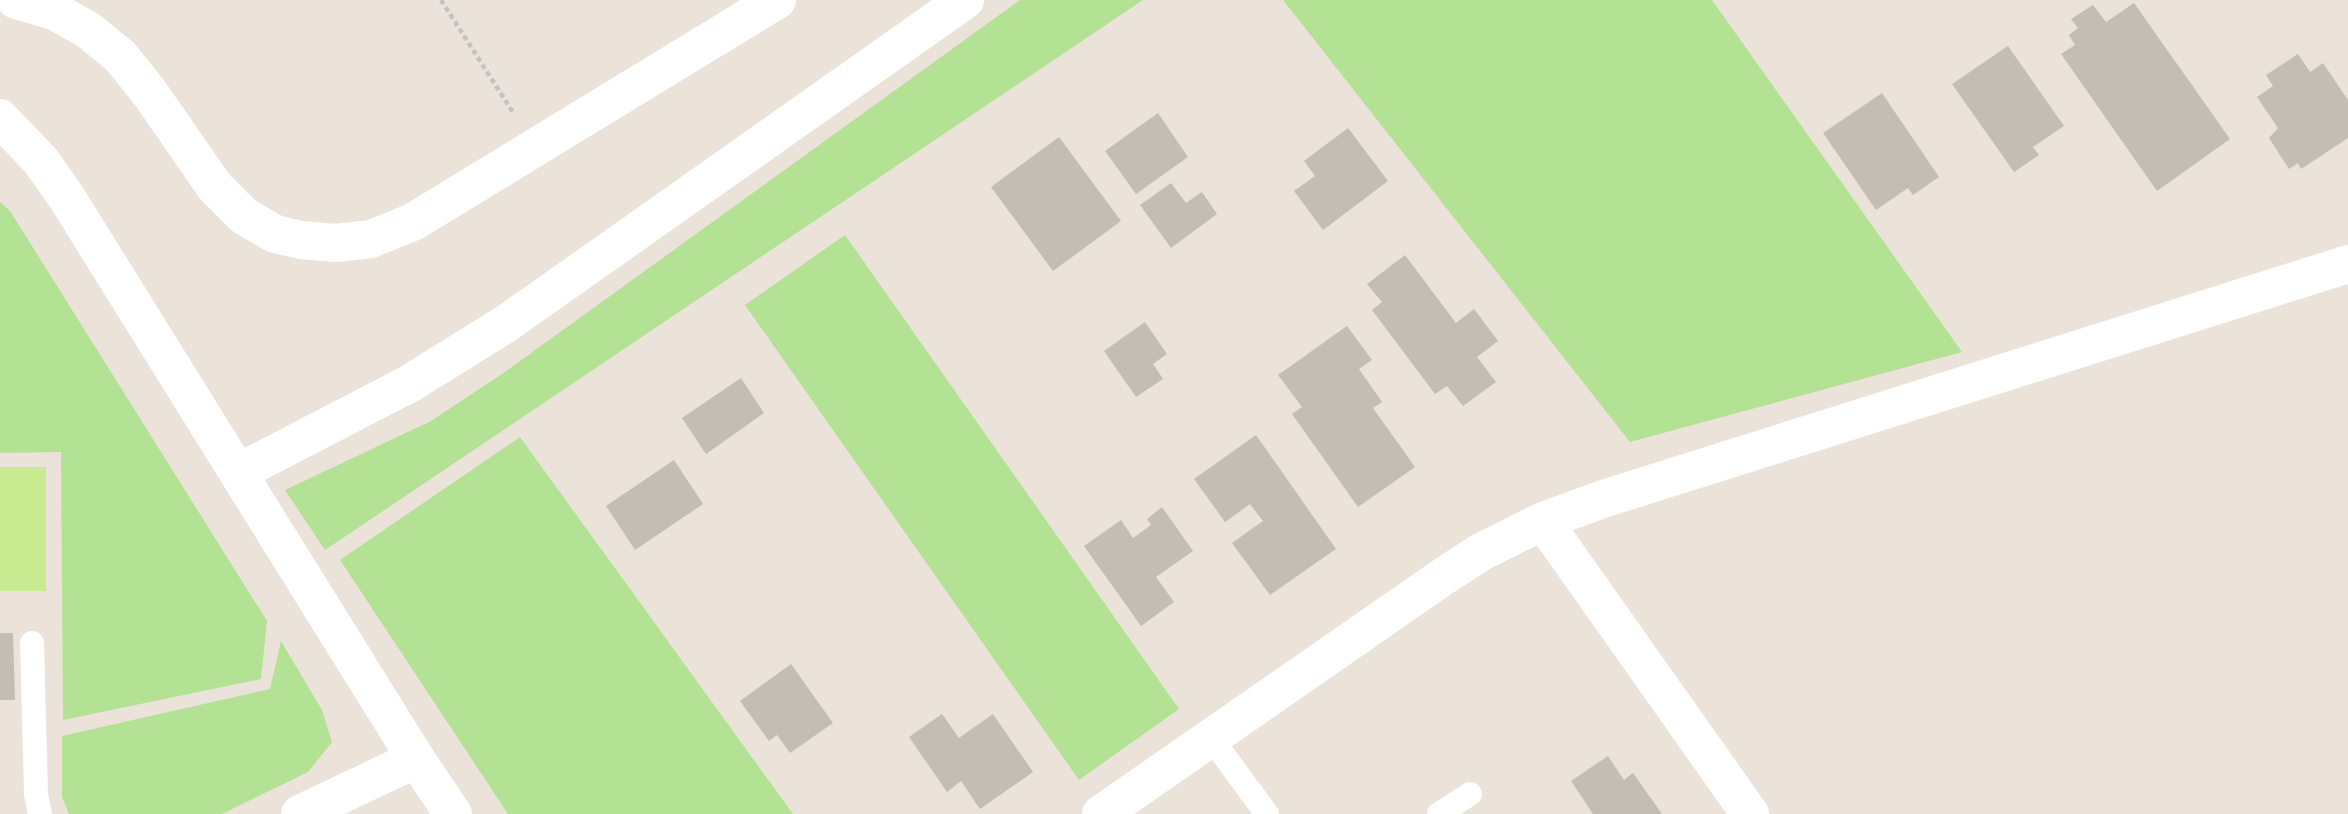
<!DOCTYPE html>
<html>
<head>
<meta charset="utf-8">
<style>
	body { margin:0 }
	canvas { display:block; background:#ebe2d9 }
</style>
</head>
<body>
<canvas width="2348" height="814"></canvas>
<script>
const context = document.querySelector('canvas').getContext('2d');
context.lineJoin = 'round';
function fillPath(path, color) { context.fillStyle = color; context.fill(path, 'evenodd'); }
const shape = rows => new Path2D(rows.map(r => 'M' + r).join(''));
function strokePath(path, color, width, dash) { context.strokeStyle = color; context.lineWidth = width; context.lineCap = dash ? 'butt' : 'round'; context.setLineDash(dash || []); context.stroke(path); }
const green = shape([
	[1020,0,1143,0,325,550,285,490,431,421,502,374],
	[1283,0,1712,0,1962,352,1630,442],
	[0,202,10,211,267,621,261,679,63,720,61,452,0,453],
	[845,235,1179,709,1079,780,745,305],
	[520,437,793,814,508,814,340,560],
	[281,641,322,710,332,742,308,772,222,814,69,814,62,797,62,736,270,689]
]);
const pitch = shape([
	[0,467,46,467,46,591,0,591]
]);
const building = shape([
	[2134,3,2230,139,2157,191,2061,54,2075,45,2069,35,2078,28,2071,19,2093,5,2106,22],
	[2008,46,2064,126,2033,147,2039,155,2014,172,1952,84],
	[2298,54,2310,72,2323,63,2348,100,2348,138,2301,169,2298,163,2289,169,2269,138,2278,128,2257,97,2273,86,2266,75],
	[1882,93,1939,177,1913,195,1908,188,1876,210,1823,133],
	[1158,113,1188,157,1136,194,1105,151],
	[1348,128,1388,181,1323,230,1294,191,1315,176,1304,161],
	[1059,137,1121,221,1053,271,991,187],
	[1171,183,1186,203,1202,192,1217,214,1171,248,1140,205],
	[1405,255,1456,323,1474,309,1498,341,1477,357,1496,382,1463,406,1447,386,1435,394,1372,310,1382,302,1367,284],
	[1145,322,1167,354,1153,364,1163,379,1136,397,1104,351],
	[1347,326,1372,360,1359,369,1382,402,1373,408,1415,467,1358,507,1292,414,1302,407,1278,375],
	[741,378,764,413,706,454,682,418],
	[1256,435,1336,549,1270,595,1232,543,1263,521,1250,504,1225,522,1194,479],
	[674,460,703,504,635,550,606,506],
	[1162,507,1193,551,1156,577,1174,602,1141,626,1084,546,1121,520,1133,538,1151,525,1147,519],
	[0,633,13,633,15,700,0,700],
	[791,664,833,723,790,753,777,735,769,741,740,701],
	[942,714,959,738,993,714,1033,772,980,809,961,781,947,792,909,737],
	[1608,756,1624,780,1633,773,1662,814,1593,814,1571,781]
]);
const path = shape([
	[441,0,514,114]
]);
const service = shape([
	[32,643,36,794,40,814],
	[1211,738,1267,814],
	[1439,814,1470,794]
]);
const minor = shape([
	[16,0,54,11,88,30,120,56,149,92,215,187,244,216,275,234,301,240,336,243,371,239,413,222,777,0],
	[1543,521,1750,814],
	[300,814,416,759],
	[1101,814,1444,576,1481,552,1543,521,1603,499,2348,264]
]);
const secondary = shape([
	[0,118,41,161,67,198,416,759,453,814],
	[239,472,409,384,507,323,965,0]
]);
fillPath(green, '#b3e295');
fillPath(pitch, '#c8ea90');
fillPath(building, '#c2bdb5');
strokePath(path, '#c3c3c3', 4.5, [5, 3.5]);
strokePath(service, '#fff', 24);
strokePath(minor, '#fff', 38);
strokePath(secondary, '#fff', 38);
</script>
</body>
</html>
